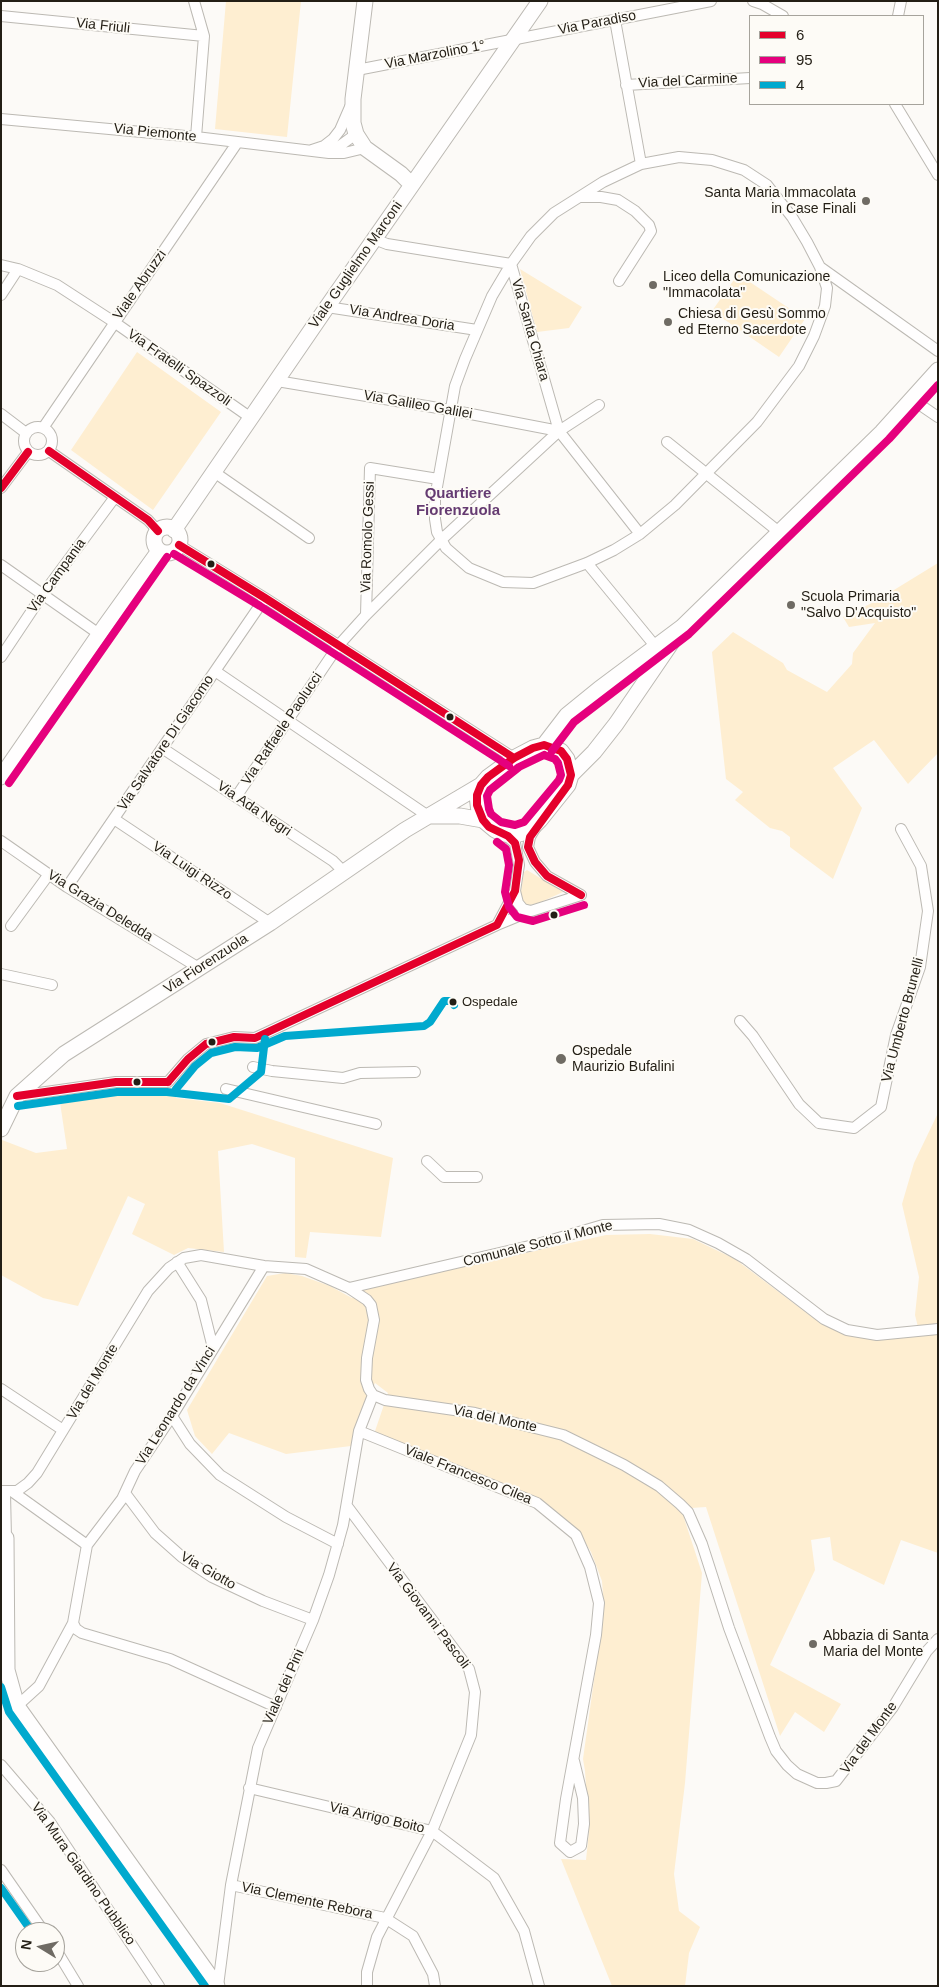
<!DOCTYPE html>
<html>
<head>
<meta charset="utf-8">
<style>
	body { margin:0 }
	#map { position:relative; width:939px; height:1987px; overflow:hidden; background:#fcfaf7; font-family:Helvetica,sans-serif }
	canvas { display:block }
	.frame { position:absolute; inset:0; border:2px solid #231e15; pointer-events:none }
	.legend { position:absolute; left:749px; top:15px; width:175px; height:90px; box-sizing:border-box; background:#fdfbf6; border:1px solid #a6a39c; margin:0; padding:6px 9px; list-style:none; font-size:15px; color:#231e15 }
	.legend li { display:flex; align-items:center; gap:10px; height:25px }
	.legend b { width:25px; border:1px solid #a6a39c }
	.north { position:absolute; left:15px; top:1922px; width:50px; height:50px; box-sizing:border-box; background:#fdfbf6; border:1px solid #a6a39c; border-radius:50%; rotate:279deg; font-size:14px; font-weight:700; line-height:20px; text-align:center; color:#231e15 }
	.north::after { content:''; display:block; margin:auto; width:18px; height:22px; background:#6f6b64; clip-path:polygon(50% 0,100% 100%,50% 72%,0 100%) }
</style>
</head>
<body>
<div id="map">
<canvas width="939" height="1987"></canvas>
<div class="frame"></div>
<ul class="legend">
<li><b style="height:6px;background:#e4002b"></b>6</li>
<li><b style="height:6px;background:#e5007d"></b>95</li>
<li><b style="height:6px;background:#00a9ce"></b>4</li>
</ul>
<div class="north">N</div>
</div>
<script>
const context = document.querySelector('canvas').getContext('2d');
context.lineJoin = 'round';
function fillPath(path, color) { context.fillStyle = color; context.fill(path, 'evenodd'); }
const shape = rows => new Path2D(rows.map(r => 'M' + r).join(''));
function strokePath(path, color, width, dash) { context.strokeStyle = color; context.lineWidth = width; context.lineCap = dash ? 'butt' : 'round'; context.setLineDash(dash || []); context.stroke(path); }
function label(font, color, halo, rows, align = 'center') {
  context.font = font + ' Helvetica,sans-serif'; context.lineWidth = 4; context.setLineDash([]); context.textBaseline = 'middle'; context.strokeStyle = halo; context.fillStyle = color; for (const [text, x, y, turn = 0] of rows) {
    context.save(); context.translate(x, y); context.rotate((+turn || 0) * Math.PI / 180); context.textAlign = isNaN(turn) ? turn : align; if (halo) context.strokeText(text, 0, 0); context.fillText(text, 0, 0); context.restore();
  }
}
const green = shape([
	[226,1,301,1,287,137,215,129],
	[520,269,582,307,569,328,537,332],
	[738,274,805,319,779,357,712,311],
	[137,352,221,412,153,510,71,450],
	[938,563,938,753,908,784,874,740,833,768,862,808,833,879,790,847,790,837,782,831,770,828,735,800,743,792,726,779,712,652,733,632,783,663,787,670,827,692,852,664,853,653,875,623,849,627,843,617,876,601],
	[527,870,563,892,539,903,524,906,520,898,524,872],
	[132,1087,177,1089,176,1098,220,1103,393,1158,381,1237,310,1232,306,1258,295,1257,295,1158,252,1144,218,1151,224,1252,188,1248,174,1255,132,1234,145,1204,128,1196,78,1306,43,1298,1,1275,2,1140,36,1153,67,1149,59,1096],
	[938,1113,938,1323,918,1327,915,1315,919,1277,902,1204,914,1163],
	[650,1234,693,1239,735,1259,812,1317,839,1332,869,1338,907,1337,938,1332,938,1553,901,1540,884,1585,833,1560,830,1537,811,1540,815,1570,770,1665,841,1704,824,1732,795,1712,780,1736,706,1507,691,1508,684,1518,702,1573,685,1783,674,1874,679,1911,700,1927,689,1953,685,1986,612,1986,561,1859,586,1860,589,1831,585,1771,583,1759,604,1608,602,1581,591,1552,576,1528,538,1500,374,1434,388,1393,375,1383,354,1430,351,1446,286,1454,229,1433,212,1454,195,1436,187,1410,267,1276,285,1273,302,1276,330,1286,352,1298,360,1290,606,1235]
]);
const street = shape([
	[194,1,204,36,196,137],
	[753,1,762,4,783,16],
	[1,16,204,36],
	[898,16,901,1],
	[615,20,641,164],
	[357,70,711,1],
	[626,85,750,78],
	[895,104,938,175],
	[1,119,196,137,329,153,344,153,365,148],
	[312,150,324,146,333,139,340,130,350,107],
	[330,153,356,134],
	[581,197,601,197,618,200,635,211,649,225,651,231,619,281],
	[374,239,387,244,511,264,492,296,465,359,455,386,435,498,435,519,437,532,446,548,469,568,503,582,533,583,587,563,614,550,640,534,675,505,757,422,799,366,814,336,825,306,827,288,820,267,807,242,792,217,767,185,744,170,712,160,679,157,641,164,603,182,554,213,531,236,511,264,559,431,640,534],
	[1,265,18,269,57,285,114,322,251,418],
	[820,267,938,351],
	[1,295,18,269],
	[327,307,477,330],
	[277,381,450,410,559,431],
	[913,400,938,417],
	[1,414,26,433],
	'24 441a14 14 0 1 1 28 0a14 14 0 1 1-28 0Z',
	[43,428,237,143],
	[667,442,779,532],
	[49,451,148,520,158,531],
	[214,472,309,538],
	[1,488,28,452],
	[179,545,265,598,514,758],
	[587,563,656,647],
	[1,565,99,634],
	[366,615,370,468,438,479],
	[1,657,43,594,115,497],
	[215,671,428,816],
	[162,748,333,861,343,871],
	[236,797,338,646,366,615,441,540,559,431,599,405],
	[114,819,270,923],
	[536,827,530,837,528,847,535,862,547,876,581,895],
	[1,841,67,887,199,968],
	[67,887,265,598],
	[515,891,518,903,523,909,531,911],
	[497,925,515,891,519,865,515,843,504,834],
	[11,926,49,874],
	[1,974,52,985],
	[740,1021,753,1036,799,1104,819,1123,854,1128,881,1107,896,1035,920,967,928,911,921,866,901,829],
	[253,1067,272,1071,343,1078,360,1073,415,1072],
	[226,1089,376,1124],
	[18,1096,116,1082,168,1082,188,1059,206,1044,234,1037,255,1038,497,925,531,911,581,895],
	[427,1161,444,1177,477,1177],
	[177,1262,201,1300,213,1348],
	[264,1266,172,1416,135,1471,122,1499,87,1545,73,1623,76,1629,82,1633,170,1659,276,1707],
	[349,1288,538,1244,603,1225,659,1224,689,1230,718,1243,746,1259,824,1319,847,1330,877,1335,938,1329],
	[1,1389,63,1430],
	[172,1416,190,1444,220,1475,286,1517,338,1544],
	[359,1431,537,1503,576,1535,590,1567,599,1603,596,1635,566,1799,560,1843,570,1852,581,1846,584,1824,583,1798,574,1761],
	[1,1491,17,1491,28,1483,37,1473,148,1291,169,1268,184,1258,201,1255,264,1266,306,1269,349,1288,367,1300,371,1305,374,1320,367,1358,366,1380,369,1389,373,1395,385,1400,475,1413,563,1435,624,1465,659,1486,680,1504,688,1512,702,1544,729,1628,770,1737,776,1751,787,1765,797,1774,817,1783,826,1783,836,1781,893,1707,927,1651,938,1639],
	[13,1492,87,1545],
	[5,1493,6,1538],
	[125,1493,155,1533,182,1557,212,1577,263,1601,313,1620],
	[347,1506,469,1669,475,1692,471,1735,432,1831,377,1937,367,1972,367,1986],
	[1,1694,17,1706,39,1686,73,1623],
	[1,1765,50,1822,159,1986],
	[249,1788,432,1831,494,1878,524,1931,539,1986],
	[1,1870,44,1932],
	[231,1885,385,1918,413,1936,433,1974,435,1986],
	[55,1948,78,1986],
	[218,1986,231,1885,258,1748,313,1620,329,1575,343,1525,359,1431,373,1395]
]);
const secondary = shape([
	[365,1,353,99,353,123,356,134,365,148,401,174,412,185],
	'154 540a13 13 0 1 1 26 0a13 13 0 1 1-26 0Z',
	[174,530,327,307,540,1],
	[544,745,567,715,599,689,682,627,882,432,938,370],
	[544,745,561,751,567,759,571,775,568,785,540,820,529,831,516,835,503,834,495,830,483,820,479,812,477,795,481,785,488,777,514,758,533,748,544,745],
	[571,775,594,752,616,724,674,639],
	[1,777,105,626,159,551],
	[430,816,460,816,483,820],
	[1,1129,17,1096,64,1054,270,923,405,830,481,785],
	[1,1538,6,1538,7,1670,17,1706,217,1986]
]);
const bus1 = shape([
	[49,451,148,520,158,531],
	[1,488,28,452],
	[179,545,265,598,514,758],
	[168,1082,188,1059,206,1044,234,1037,255,1038,497,925,515,891,519,860,515,843,508,836,489,827,483,820,477,805,477,795,481,785,488,777,514,758,533,748,544,745,561,751,567,759,571,775,568,785,530,837,528,847,535,862,547,876,581,895],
	[17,1096,116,1082,168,1082]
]);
const bus2 = shape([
	[174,554,260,606,509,766],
	[552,751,574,722,689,634,889,439,938,385],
	[544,755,555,759,558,763,561,775,559,780,524,822,515,825,501,822,491,814,489,809,487,796,490,790,519,767,544,755],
	[9,783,167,557],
	[497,842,506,849,509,865,505,892,509,907,517,917,533,921,584,905]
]);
const bus3 = shape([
	[176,1089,195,1066,211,1053,235,1047,257,1048,285,1036,424,1026,430,1022,444,1001,452,1001,454,1005],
	[18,1106,117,1092,167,1092,229,1099,261,1072,265,1039],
	[1,1687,9,1712,205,1986],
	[1,1888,32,1932]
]);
const markers = [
	[866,201,5,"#6f6b64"],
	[653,285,5,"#6f6b64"],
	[668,322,5,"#6f6b64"],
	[211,564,4.5,"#231e15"],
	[791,605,5,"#6f6b64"],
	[450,717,4.5,"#231e15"],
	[554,915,4.5,"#231e15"],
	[453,1002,4.5,"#231e15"],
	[212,1042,4.5,"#231e15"],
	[561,1059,6,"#6f6b64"],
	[137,1082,4.5,"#231e15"],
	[813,1644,5,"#6f6b64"]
];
const busNames = [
	["Ospedale",462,1002]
];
const streetNames = [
	["Via Paradiso",597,23,-11],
	["Via Friuli",103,26,6],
	["Via Marzolino 1°",435,55,-11],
	["Via del Carmine",688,81,-3],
	["Via Piemonte",155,133,6],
	["Viale Guglielmo Marconi",356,265,-55],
	["Viale Abruzzi",140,285,-55],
	["Via Andrea Doria",402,318,9],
	["Via Santa Chiara",530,330,74],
	["Via Fratelli Spazzoli",179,368,35],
	["Via Galileo Galilei",418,405,10],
	["Via Romolo Gessi",368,537,-88],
	["Via Campania",57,576,-54],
	["Via Raffaele Paolucci",282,729,-56],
	["Via Salvatore Di Giacomo",166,743,-56],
	["Via Ada Negri",254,809,34],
	["Via Luigi Rizzo",192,871,34],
	["Via Grazia Deledda",100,906,32],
	["Via Fiorenzuola",206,964,-33],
	["Via Umberto Brunelli",903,1020,-75],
	["Comunale Sotto il Monte",538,1244,-14],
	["Via del Monte",93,1382,-59],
	["Via Leonardo da Vinci",176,1406,-58],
	["Via del Monte",495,1419,12],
	["Viale Francesco Cilea",468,1475,22],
	["Via Giotto",208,1571,30],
	["Via Giovanni Pascoli",428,1616,53],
	["Viale dei Pini",284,1687,-66],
	["Via del Monte",869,1738,-54],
	["Via Arrigo Boito",377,1818,13],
	["Via Mura Giardino Pubblico",83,1874,55],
	["Via Clemente Rebora",307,1901,12]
];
const poiNames = [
	["Santa Maria Immacolata",856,193,"right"],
	["in Case Finali",856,209,"right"],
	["Liceo della Comunicazione",663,277],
	["\"Immacolata\"",663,293],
	["Chiesa di Gesù Sommo",678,314],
	["ed Eterno Sacerdote",678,330],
	["Scuola Primaria",801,597],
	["\"Salvo D'Acquisto\"",801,613],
	["Ospedale",572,1051],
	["Maurizio Bufalini",572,1067],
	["Abbazia di Santa",823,1636],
	["Maria del Monte",823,1652]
];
const neighbourhoodNames = [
	["Quartiere",458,494],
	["Fiorenzuola",458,511]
];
fillPath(green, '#feeed1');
strokePath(street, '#bcb9b3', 12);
strokePath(secondary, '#bcb9b3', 17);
strokePath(street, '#fffefe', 10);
strokePath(secondary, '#fffefe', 15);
strokePath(bus1, '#e4002b', 8);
strokePath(bus2, '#e5007d', 8);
strokePath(bus3, '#00a9ce', 8);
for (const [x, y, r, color] of markers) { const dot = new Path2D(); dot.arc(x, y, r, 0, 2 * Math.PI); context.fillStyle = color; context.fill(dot); strokePath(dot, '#fdfbf6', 2); }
label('13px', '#231e15', '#fdfbf6', busNames, 'left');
label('14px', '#231e15', '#fdfbf6', streetNames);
label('14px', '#231e15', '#fdfbf6', poiNames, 'left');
label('bold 15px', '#653b72', '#fdfbf6', neighbourhoodNames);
</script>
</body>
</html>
